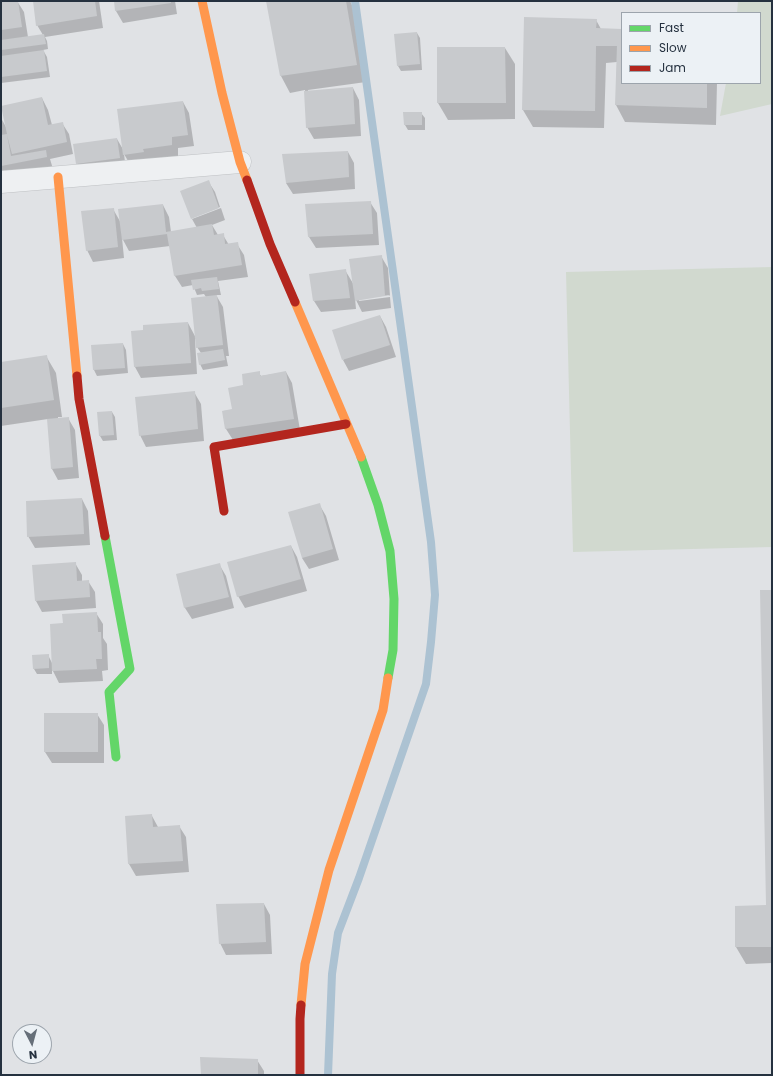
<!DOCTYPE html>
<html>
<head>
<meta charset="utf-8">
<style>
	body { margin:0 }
	#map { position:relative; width:773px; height:1076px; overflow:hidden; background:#e0e2e5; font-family:Poppins,sans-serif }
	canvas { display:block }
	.frame { position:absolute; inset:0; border:2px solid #25313f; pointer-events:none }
	.legend { position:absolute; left:621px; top:12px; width:140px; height:72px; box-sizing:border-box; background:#ecf1f5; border:1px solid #9ca4ac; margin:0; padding:5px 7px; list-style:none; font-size:12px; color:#25313f }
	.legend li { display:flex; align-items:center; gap:8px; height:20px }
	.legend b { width:20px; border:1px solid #9ca4ac }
	.north { position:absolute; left:12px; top:1024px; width:40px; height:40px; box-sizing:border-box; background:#ecf1f5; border:1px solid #9ca4ac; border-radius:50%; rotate:174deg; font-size:11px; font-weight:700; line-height:16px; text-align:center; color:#25313f }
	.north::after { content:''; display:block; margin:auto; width:14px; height:18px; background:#666f79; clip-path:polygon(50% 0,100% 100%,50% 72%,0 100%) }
</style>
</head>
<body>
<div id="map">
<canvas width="773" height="1076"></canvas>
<div class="frame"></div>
<ul class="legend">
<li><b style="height:5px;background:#63d668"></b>Fast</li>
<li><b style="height:5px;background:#ff974d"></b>Slow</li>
<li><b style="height:5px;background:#b3261e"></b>Jam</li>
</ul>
<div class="north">N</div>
</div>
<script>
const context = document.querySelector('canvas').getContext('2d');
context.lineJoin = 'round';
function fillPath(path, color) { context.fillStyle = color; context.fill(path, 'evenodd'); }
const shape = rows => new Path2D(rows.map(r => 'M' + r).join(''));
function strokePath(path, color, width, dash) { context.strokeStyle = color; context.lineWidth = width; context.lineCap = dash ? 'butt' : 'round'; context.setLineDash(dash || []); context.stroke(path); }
const green = shape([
	[738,1,772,1,772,104,720,116,726,83,760,83,760,13,737,13],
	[772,267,772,547,573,552,566,272]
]);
const shadow = shape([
	[1,1,17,1,24,12,28,37,43,35,37,25,34,1,99,1,103,28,45,37,47,41,48,49,43,50,47,57,50,77,1,83],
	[115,1,175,1,177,14,123,23,116,11],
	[270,1,350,1,353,7,366,82,308,90,308,92,353,88,359,100,361,136,314,139,307,127,305,90,290,93,281,76],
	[525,18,596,20,601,29,622,30,622,83,717,83,716,125,625,122,616,105,617,62,606,63,604,128,533,127,523,110],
	[417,33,420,38,422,70,401,71,398,66],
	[438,48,505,48,515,64,515,119,448,120,438,103],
	[42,98,48,110,52,125,62,123,69,134,73,154,50,159,53,169,1,178,1,118,6,127],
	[183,102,189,113,194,146,178,148,178,156,131,166,124,154,126,170,83,175,77,163,117,139,124,151],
	[421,113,425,118,425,130,408,130,405,125],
	[348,152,354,163,355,189,293,194,286,183],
	[208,181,215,192,220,207,192,217],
	[370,202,377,213,379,245,316,248,309,237,306,205],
	[163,205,169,217,171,232,197,228,192,219,221,208,225,220,212,225,218,235,223,235,229,245,237,244,244,255,248,277,218,281,221,295,216,295,223,307,229,356,226,356,228,366,203,370,200,364,201,353,197,347,196,339,195,339,197,374,141,378,135,367,144,331,188,323,196,338,206,297,204,294,197,295,193,285,182,287,175,276,170,246,129,251,122,238,124,258,93,262,87,250,113,209,121,223],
	[381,256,388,268,390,296,390,295,359,299,359,301,390,297,391,308,362,312,355,298,356,309,321,312,314,301,345,270,354,285],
	[380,316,386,327,396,357,349,371,343,360],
	[123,344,126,350,128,373,97,376,94,370,92,346],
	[46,356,56,373,62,417,58,417,58,419,68,418,75,430,79,478,58,480,52,469,48,419,1,426,1,363],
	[286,372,292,383,300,430,233,440,226,429,223,411,233,410,245,386,259,373,261,376],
	[194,392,201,404,204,441,146,447,140,435],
	[112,412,115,417,117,440,103,441,100,436],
	[82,499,88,511,90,545,35,548,28,536],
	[319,504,326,516,339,560,309,569,302,558],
	[291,546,297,557,307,591,245,608,238,596],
	[75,563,82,575,82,581,88,581,95,592,96,608,42,612,36,601],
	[219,564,226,576,234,608,192,619,185,608,177,575],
	[772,591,772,963,746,964,736,947,736,906,767,906],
	[96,613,103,624,103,638,107,644,108,670,102,671,103,681,59,683,52,669,52,674,37,674,34,669,33,656,48,655,52,663,64,624],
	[97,714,104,725,104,763,52,763,45,752],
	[152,816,158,827,179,826,186,837,189,872,136,876,129,864,126,817],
	[264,904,270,915,272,954,226,955,220,943],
	[257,1060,264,1071,264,1075,202,1075]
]);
const stream = shape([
	[328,1075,332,974,338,933,359,878,426,684,431,642,435,595,431,542,355,1]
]);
const building = shape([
	[1,1,18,1,22,27,1,30],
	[33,1,95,1,97,16,36,26],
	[114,1,171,1,171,3,115,11],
	[266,1,346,1,357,65,280,76],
	[524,17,597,19,596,28,622,29,622,83,707,83,707,108,615,105,617,46,596,46,595,111,522,110],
	[417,32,420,64,397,66,394,34],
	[44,34,46,44,1,50,1,40],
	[437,47,505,47,506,103,437,103],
	[44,50,47,71,1,77,1,56],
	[353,87,355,124,306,128,304,91],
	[42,97,48,125,63,122,67,142,12,154,7,135,11,156,46,150,47,157,1,166,1,135,7,134,1,106],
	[183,101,188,135,172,137,172,145,143,149,144,152,123,155,117,109],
	[403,112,422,112,422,125,404,125],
	[117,138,120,158,76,164,73,144],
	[348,151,349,177,286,183,282,154],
	[209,180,219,208,191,219,180,191],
	[371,201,373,234,308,237,305,204],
	[163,204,166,232,212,224,214,235,224,233,225,244,238,242,242,265,174,276,167,234,122,240,118,209],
	[114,208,118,247,86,251,81,211],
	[382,255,385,296,355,301,349,259],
	[346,269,350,298,313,301,309,274],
	[217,277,219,289,202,291,201,288,193,290,191,280],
	[217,295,223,345,196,348,191,298],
	[380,315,390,345,342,360,332,330],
	[188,322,191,363,134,367,131,331,143,330,143,325],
	[123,343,125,368,93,370,91,345],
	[223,349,225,360,199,365,197,353],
	[47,355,54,400,1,408,1,362],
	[260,371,260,376,286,371,294,419,225,429,222,411,232,409,228,388,243,385,242,374],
	[195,391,198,429,139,436,135,397],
	[112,411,114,435,99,436,97,412],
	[69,417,73,467,51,469,47,419],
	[82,498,84,534,27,537,26,501],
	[320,503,333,549,302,558,288,512],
	[291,545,301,579,237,597,227,562],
	[76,562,77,581,89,580,90,597,35,601,32,565],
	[220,563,229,597,184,608,176,574],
	[760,590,772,590,772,947,735,947,735,906,766,905],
	[97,612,98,632,101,632,102,659,96,659,97,669,52,671,50,624,63,623,62,614],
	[49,654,49,668,33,669,32,655],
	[44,713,98,713,98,752,44,752],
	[152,814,153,827,180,825,183,861,128,864,125,816],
	[264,903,266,942,219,944,216,904],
	[200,1057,258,1059,258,1075,201,1075]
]);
const street = shape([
	[1,182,240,162]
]);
const fast = shape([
	[361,457,378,505,390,551,394,599,393,650,388,678],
	[105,536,130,669,109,692,116,757]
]);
const slow = shape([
	[202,1,222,93,240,162,247,180],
	[58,177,77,376],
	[295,302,361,457],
	[301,1005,305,964,329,870,383,710,388,678]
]);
const jam = shape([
	[247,180,270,244,295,302],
	[77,376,79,399,105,536],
	[224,511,214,447,346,424],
	[300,1075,300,1019,301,1005]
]);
fillPath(green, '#d1d9cf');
fillPath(shadow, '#0003');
strokePath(stream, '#acc2d2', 8);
fillPath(building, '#c8cacd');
strokePath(street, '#bec0c3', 23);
strokePath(street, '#eef0f2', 22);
strokePath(fast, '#63d668', 9);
strokePath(slow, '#ff974d', 9);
strokePath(jam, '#b3261e', 9);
</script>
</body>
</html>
